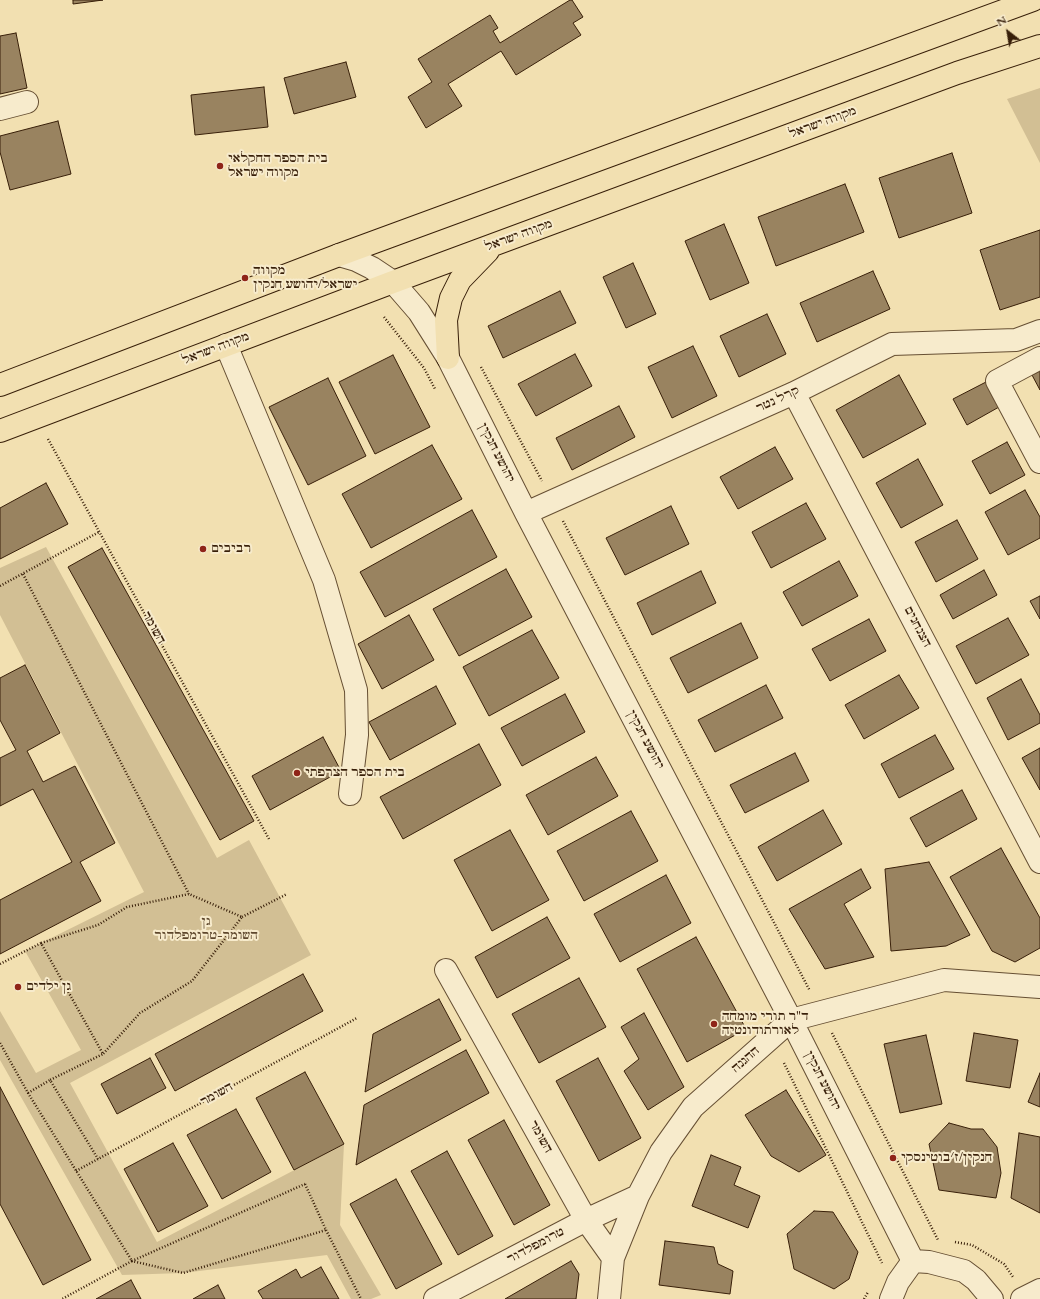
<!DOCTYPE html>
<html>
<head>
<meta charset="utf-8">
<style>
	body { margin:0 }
	#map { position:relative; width:1040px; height:1299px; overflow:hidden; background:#f2e0b1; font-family:Cardo,serif }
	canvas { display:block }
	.north { position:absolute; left:988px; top:12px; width:40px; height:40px; -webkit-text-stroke:3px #f7ebcc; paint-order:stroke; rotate:329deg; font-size:11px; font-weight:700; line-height:16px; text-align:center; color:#381f09 }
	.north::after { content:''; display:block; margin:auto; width:14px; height:18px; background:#381f09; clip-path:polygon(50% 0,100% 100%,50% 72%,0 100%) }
</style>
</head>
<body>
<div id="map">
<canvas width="1040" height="1299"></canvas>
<div class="north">N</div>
</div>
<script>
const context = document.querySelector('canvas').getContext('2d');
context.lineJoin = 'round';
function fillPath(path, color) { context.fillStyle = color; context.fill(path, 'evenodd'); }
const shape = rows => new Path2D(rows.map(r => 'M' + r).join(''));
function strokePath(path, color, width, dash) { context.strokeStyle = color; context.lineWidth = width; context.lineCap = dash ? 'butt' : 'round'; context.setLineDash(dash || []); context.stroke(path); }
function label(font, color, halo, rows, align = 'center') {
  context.font = font + ' Cardo,"Frank Ruhl Libre",serif'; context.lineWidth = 4; context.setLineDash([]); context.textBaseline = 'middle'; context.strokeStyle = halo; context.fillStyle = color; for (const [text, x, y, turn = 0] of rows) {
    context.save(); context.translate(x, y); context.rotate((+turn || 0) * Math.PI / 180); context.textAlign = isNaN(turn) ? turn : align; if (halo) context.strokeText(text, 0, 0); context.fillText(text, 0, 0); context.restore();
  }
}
const green = shape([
	[1040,88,1040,163,1007,99],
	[46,547,217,858,249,840,311,955,70,1083,157,1242,344,1144,340,1225,381,1295,371,1299,351,1299,327,1255,183,1273,122,1275,0,1060,0,1011,36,1073,81,1050,25,951,144,892,0,615,0,568]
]);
const building = shape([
	[73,0,103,0,73,4,73,0],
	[570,0,572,0,583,17,573,23,581,35,516,75,501,51,448,84,462,106,426,128,408,97,432,82,418,59,490,15,498,28,493,31,500,43,570,0],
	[16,33,27,88,0,94,0,36,16,33],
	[346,62,356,97,294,114,284,78,346,62],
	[264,87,268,127,195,135,191,95,264,87],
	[58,121,71,174,10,190,0,152,0,136,58,121],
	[952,153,972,213,899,238,879,178,952,153],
	[845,184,864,232,776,266,758,217,845,184],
	[724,224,749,283,710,300,685,241,724,224],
	[1040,230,1040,297,1000,310,980,250,1040,230],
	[633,263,656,314,626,328,603,277,633,263],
	[873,271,890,309,817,342,800,303,873,271],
	[560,291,576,323,503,358,488,326,560,291],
	[767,314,786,354,739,377,720,336,767,314],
	[693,346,717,396,672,418,648,367,693,346],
	[575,354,592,386,536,416,518,384,575,354],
	[393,355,430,427,375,454,339,382,393,355],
	[1040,371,1040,390,1032,375,1040,371],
	[899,375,926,424,863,458,836,410,899,375],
	[328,378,366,456,308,485,269,407,328,378],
	[986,382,999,407,967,425,953,399,986,382],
	[619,406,635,437,572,470,556,438,619,406],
	[1007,442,1025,475,990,494,972,461,1007,442],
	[432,445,462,499,371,548,342,494,432,445],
	[775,447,793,479,738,509,720,477,775,447],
	[918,459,943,505,901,528,876,483,918,459],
	[46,483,68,524,0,559,0,508,46,483],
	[1025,490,1040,517,1040,538,1008,555,985,512,1025,490],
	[806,503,826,539,771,568,752,532,806,503],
	[671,506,689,544,625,575,606,538,671,506],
	[472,510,497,557,385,617,360,572,472,510],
	[957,520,978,559,936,582,915,542,957,520],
	[102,548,254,821,220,840,68,567,102,548],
	[839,561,858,596,802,626,783,592,839,561],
	[506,569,532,617,459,656,433,609,506,569],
	[984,570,997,595,953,619,940,595,984,570],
	[701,571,716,603,652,635,637,603,701,571],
	[1040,596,1040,619,1030,601,1040,596],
	[409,615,434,660,382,689,358,644,409,615],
	[1008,618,1029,655,976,684,956,646,1008,618],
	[869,619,886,651,830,681,812,649,869,619],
	[741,623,758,658,688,693,670,658,741,623],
	[532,630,559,678,489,716,463,667,532,630],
	[25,665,60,733,27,751,43,782,75,766,115,843,80,862,101,901,0,954,0,900,72,862,33,789,0,806,0,758,16,750,0,720,0,678,25,665],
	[899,675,919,708,864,739,845,705,899,675],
	[1021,679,1040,715,1040,723,1008,740,987,698,1021,679],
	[766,685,783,718,715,752,698,720,766,685],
	[436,686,456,724,390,760,369,722,436,686],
	[565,694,585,732,522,766,501,728,565,694],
	[935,735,954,769,899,798,881,764,935,735],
	[323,737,341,771,270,810,252,776,323,737],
	[479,744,501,785,403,839,380,797,479,744],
	[1040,748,1040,790,1022,758,1040,748],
	[795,753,809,781,745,813,730,785,795,753],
	[596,757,618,796,548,835,526,795,596,757],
	[962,790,977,819,926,847,910,818,962,790],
	[823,810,842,844,777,881,758,847,823,810],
	[631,811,658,861,584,901,557,851,631,811],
	[510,830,549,900,492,931,454,860,510,830],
	[1001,848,1040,918,1040,948,1015,962,992,951,950,877,1001,848],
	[929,862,970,935,946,946,891,951,885,869,929,862],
	[861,869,871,888,844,904,874,957,825,969,789,909,861,869],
	[666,875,691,923,620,962,594,914,666,875],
	[547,917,570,958,497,998,475,957,547,917],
	[696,937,746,1029,687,1062,637,969,696,937],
	[303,974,323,1011,175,1091,155,1054,303,974],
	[579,978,606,1027,539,1063,512,1014,579,978],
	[439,999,461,1040,365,1092,373,1034,439,999],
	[644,1013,684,1087,648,1110,624,1071,639,1059,621,1027,644,1013],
	[974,1033,1018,1040,1010,1088,966,1081,974,1033],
	[926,1035,942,1104,900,1113,884,1044,926,1035],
	[466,1050,489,1093,356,1165,364,1105,466,1050],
	[150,1058,166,1088,117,1114,101,1084,150,1058],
	[598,1058,641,1138,599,1161,556,1081,598,1058],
	[305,1072,344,1144,294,1170,256,1098,305,1072],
	[1040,1073,1040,1107,1028,1102,1040,1073],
	[0,1087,91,1260,43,1285,0,1204,0,1087],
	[786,1090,826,1155,799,1172,771,1156,745,1115,786,1090],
	[236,1109,271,1172,222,1199,187,1135,236,1109],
	[504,1120,550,1205,514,1225,468,1140,504,1120],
	[949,1123,971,1129,983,1129,997,1147,1001,1173,996,1198,939,1190,929,1144,949,1123],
	[1019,1133,1040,1137,1040,1213,1011,1198,1019,1133],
	[173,1143,208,1206,158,1232,124,1169,173,1143],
	[447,1151,493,1236,458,1255,411,1171,447,1151],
	[711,1155,741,1167,734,1185,760,1196,748,1228,692,1206,711,1155],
	[396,1179,442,1264,396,1289,350,1204,396,1179],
	[814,1211,833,1212,858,1252,849,1279,834,1289,794,1269,787,1234,814,1211],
	[665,1241,714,1247,718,1264,733,1271,730,1294,659,1285,665,1241],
	[571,1261,579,1274,576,1299,505,1299,571,1261],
	[321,1267,339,1299,263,1299,258,1291,296,1269,301,1278,321,1267],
	[131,1280,141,1299,96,1299,131,1280],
	[218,1285,225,1299,193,1299,218,1285]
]);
const path = shape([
	[384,317,424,368,435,389],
	[481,367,542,481],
	[48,439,269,839],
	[563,521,810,991],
	[23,574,189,894],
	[0,586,99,532],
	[242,917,287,894],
	[41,943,98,925,127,907,189,894,242,917,192,981,140,1013,103,1054],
	[0,964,41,943,103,1054,50,1080,98,1159],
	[832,1033,938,1240],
	[0,1043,28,1093,132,1261,62,1299],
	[784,1063,882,1263],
	[28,1093,50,1080],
	[76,1171,357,1018],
	[305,1184,326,1230,183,1273,132,1261,305,1184],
	[326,1230,361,1299],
	[955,1242,972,1245,1004,1264,1013,1277],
	[864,1299,868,1292]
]);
const minor = shape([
	[0,109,27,102],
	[339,255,356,260,372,268,393,282,419,312,448,358,526,513,791,1020,913,1261],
	[226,345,324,580,356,690,357,735,350,794],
	[1040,358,997,381,1040,462],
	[794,393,1040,862],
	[526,513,794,393,892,344,1016,340,1040,331],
	[446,970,586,1220,613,1258],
	[913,1261,929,1262,964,1271,976,1280,992,1299],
	[435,1299,586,1220,638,1196],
	[609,1299,613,1258,638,1196,661,1152,693,1107,791,1020,944,980,1040,987],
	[891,1299,898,1282,913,1261],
	[1022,1299,1040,1290]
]);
const major = shape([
	[448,358,446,320,451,298,460,280,488,251],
	[0,385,339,255,1033,0],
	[0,431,393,282,957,73,1040,46]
]);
const markers = [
	[220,166,4,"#8f2418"],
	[245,278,4,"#8f2418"],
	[203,549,4,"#8f2418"],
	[297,773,4,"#8f2418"],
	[18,987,4,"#8f2418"],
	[714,1024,4,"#8f2418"],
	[893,1158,4,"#8f2418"]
];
const streetNames = [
	["מקווה ישראל",823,123,-20],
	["מקווה ישראל",519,236,-20],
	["מקווה ישראל",216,349,-21],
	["קרל נטר",778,400,-25],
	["יהושע חנקין",496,453,63],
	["הצנחנים",917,627,62],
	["השומר",153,628,61],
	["יהושע חנקין",645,740,62],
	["ההגנה",746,1060,-41],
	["יהושע חנקין",822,1081,63],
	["השומר",217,1095,-29],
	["השומר",540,1137,61],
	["טרומפלדור",536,1246,-28]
];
const poiNames = [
	["בית הספר החקלאי",228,159],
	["מקווה ישראל",228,173],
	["מקווה",253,271],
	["ישראל/יהושע חנקין",253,285],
	["רביבים",211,549],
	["בית הספר הצרפתי",305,773],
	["גן ילדים",26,987],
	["ד\"ר תורי מומחה",722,1017],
	["לאורתודונטיה",722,1031],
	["חנקין/ז׳בוטינסקי",901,1158]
];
const parkNames = [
	["גן",206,922],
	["השומר-טרומפלדור",206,936]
];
fillPath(green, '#d2bf94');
fillPath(building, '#998360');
strokePath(building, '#381f09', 1);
strokePath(minor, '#664f33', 24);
strokePath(major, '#381f09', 24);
strokePath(path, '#381f09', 2.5, [1, 2]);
strokePath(minor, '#f7ebcc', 22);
strokePath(major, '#f2e0b1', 22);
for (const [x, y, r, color] of markers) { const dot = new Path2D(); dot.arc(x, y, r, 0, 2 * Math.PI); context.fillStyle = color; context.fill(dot); strokePath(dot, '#f7ebcc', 1.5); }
label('12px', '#381f09', '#f7ebcc', streetNames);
label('12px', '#381f09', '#f7ebcc', poiNames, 'left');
label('italic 12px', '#5e472c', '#f7ebcc', parkNames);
</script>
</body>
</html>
